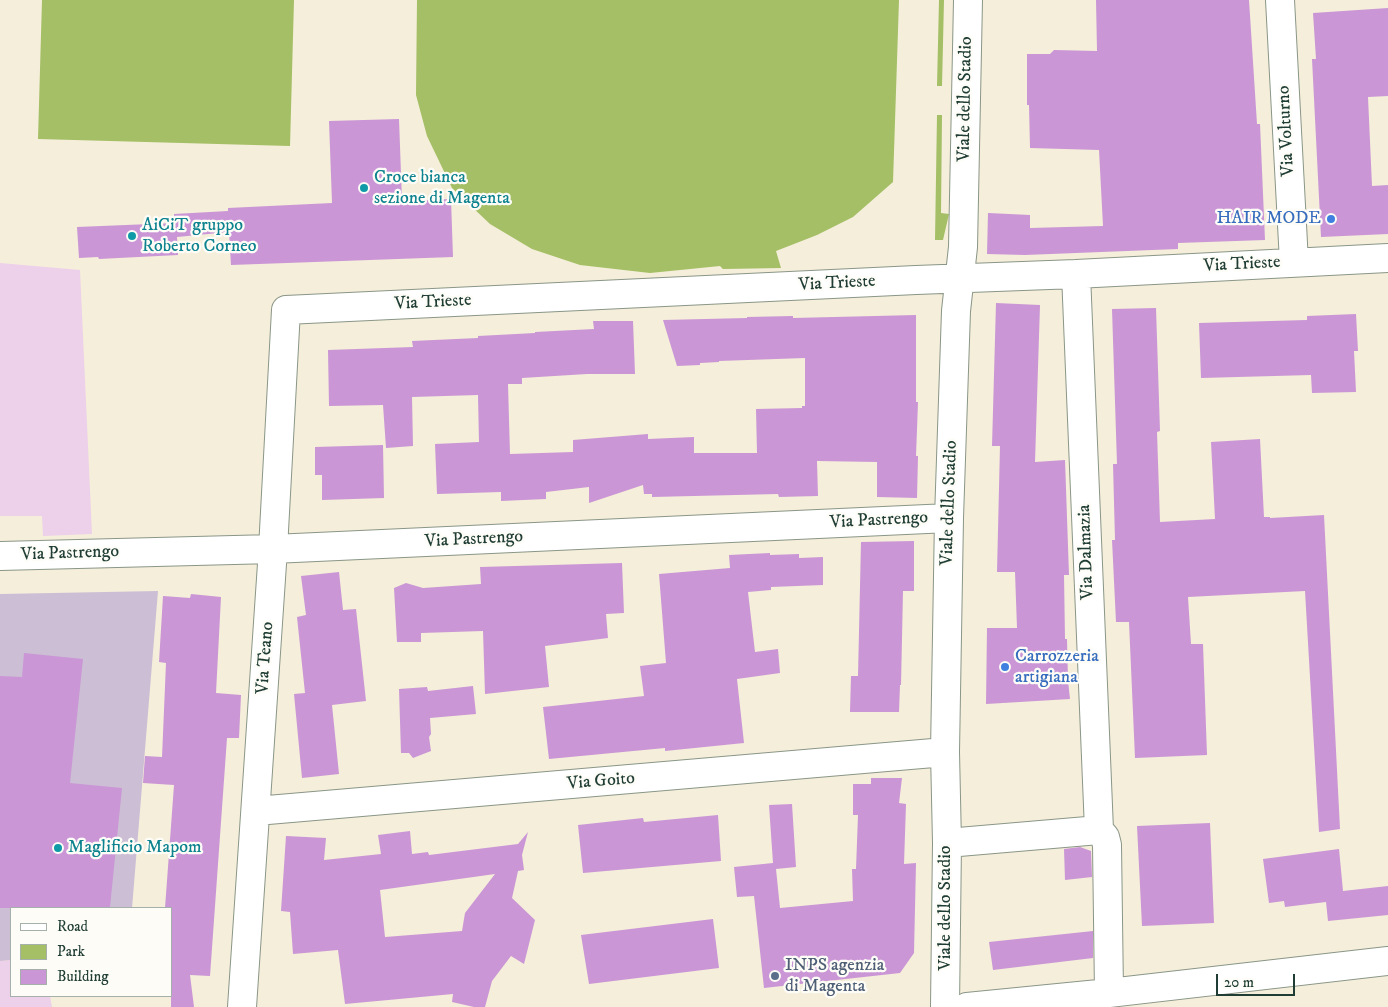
<!DOCTYPE html>
<html>
<head>
<meta charset="utf-8">
<style>
	body { margin:0 }
	#map { position:relative; width:1388px; height:1007px; overflow:hidden; background:#f5eeda; font-family:"IM FELL DW Pica",serif }
	canvas { display:block }
	.legend { position:absolute; left:10px; top:907px; width:162px; height:90px; box-sizing:border-box; background:#fdfcf7; border:1px solid #a4b0a9; margin:0; padding:6px 9px; list-style:none; font-size:15px; color:#1f3d34 }
	.legend li { display:flex; align-items:center; gap:10px; height:25px }
	.legend b { width:25px; border:1px solid #a4b0a9 }
	.scale { position:absolute; left:1216px; top:974px; width:79px; height:22px; box-sizing:border-box; border:2px solid #1f3d34; border-top:0; padding-left:6px; font-size:15px; line-height:18px; white-space:nowrap; color:#1f3d34; -webkit-text-stroke:4px #fdfcf7; paint-order:stroke }
</style>
</head>
<body>
<div id="map">
<canvas width="1388" height="1007"></canvas>
<ul class="legend">
<li><b style="height:6px;background:#fff"></b>Road</li>
<li><b style="height:14px;background:#a4bf65"></b>Park</li>
<li><b style="height:14px;background:#ca96d6"></b>Building</li>
</ul>
<div class="scale">20 m</div>
</div>
<script>
const context = document.querySelector('canvas').getContext('2d');
context.lineJoin = 'round';
function fillPath(path, color) { context.fillStyle = color; context.fill(path, 'evenodd'); }
const shape = rows => new Path2D(rows.map(r => 'M' + r).join(''));
function strokePath(path, color, width, dash) { context.strokeStyle = color; context.lineWidth = width; context.lineCap = dash ? 'butt' : 'round'; context.setLineDash(dash || []); context.stroke(path); }
function label(font, color, halo, rows, align = 'center') {
  context.font = font + ' "IM FELL DW Pica",serif'; context.lineWidth = 4.5; context.setLineDash([]); context.textBaseline = 'middle'; context.strokeStyle = halo; context.fillStyle = color; for (const [text, x, y, turn = 0] of rows) {
    context.save(); context.translate(x, y); context.rotate((+turn || 0) * Math.PI / 180); context.textAlign = isNaN(turn) ? turn : align; if (halo) context.strokeText(text, 0, 0); context.fillText(text, 0, 0); context.restore();
  }
}
const built = shape([
	[0,263,80,270,92,534,43,536,42,516,0,516],
	[11,960,11,996,50,996,52,1007,0,1007,0,961]
]);
const industrial = shape([
	[158,591,132,908,11,908,11,960,0,961,0,594]
]);
const green = shape([
	[42,0,294,0,290,146,38,139],
	[417,0,899,0,893,182,853,217,817,235,776,251,781,268,723,269,720,266,650,273,580,265,532,249,490,224,452,188,427,136,416,95],
	[939,0,944,0,942,86,937,86],
	[937,115,942,115,941,213,949,214,943,240,935,240]
]);
const building = shape([
	[1096,0,1249,0,1257,124,1260,124,1265,240,1178,243,1178,249,1025,255,987,254,988,213,1030,215,1030,228,1103,226,1099,150,1030,148,1029,105,1027,105,1027,54,1050,54,1054,50,1097,51],
	[1388,8,1388,96,1368,97,1372,186,1388,185,1388,234,1321,237,1312,59,1316,59,1313,13],
	[399,119,402,201,451,199,453,257,231,265,229,232,177,237,178,255,99,259,98,257,79,258,77,227,175,223,174,214,228,211,228,208,332,203,329,121],
	[996,303,1040,305,1035,462,1065,460,1069,575,1064,575,1065,639,1067,639,1068,681,1070,699,986,704,987,628,1017,628,1015,572,997,572,1000,446,992,446],
	[1156,308,1160,431,1157,432,1160,522,1215,519,1211,442,1260,439,1264,517,1270,517,1270,518,1324,515,1340,829,1319,832,1305,591,1188,597,1191,644,1203,644,1207,755,1135,758,1129,622,1116,622,1112,540,1115,540,1113,464,1117,464,1112,309],
	[1356,314,1358,351,1354,351,1356,392,1312,393,1311,375,1201,378,1199,323,1307,320,1307,316],
	[916,315,916,402,918,402,916,456,918,456,917,498,877,497,877,462,817,461,818,496,779,497,778,494,652,497,652,494,644,494,643,485,589,503,589,487,546,492,546,499,501,501,501,492,437,494,435,444,479,442,478,395,412,397,413,446,386,448,383,405,329,406,328,350,413,347,412,341,478,338,478,336,535,333,535,332,594,329,593,321,633,321,635,374,587,374,522,378,522,384,508,384,510,454,573,452,573,440,648,434,648,439,694,437,694,453,757,453,756,409,802,408,802,406,805,406,805,358,719,361,719,362,700,363,700,365,677,366,663,320,747,318,747,317,793,316,793,318],
	[383,445,384,498,322,500,322,475,315,475,315,447],
	[914,541,914,591,903,591,901,685,900,685,899,712,850,712,851,676,858,676,861,542],
	[770,553,770,555,799,554,799,558,823,557,823,585,771,587,771,590,748,592,755,652,778,649,780,673,737,679,744,743,665,751,665,748,549,759,543,707,644,696,640,666,666,663,659,574,730,568,729,555],
	[622,563,624,613,606,614,608,638,545,646,549,687,485,694,483,631,421,633,421,642,397,642,394,588,406,583,423,588,481,584,480,567],
	[339,572,343,610,356,609,366,701,332,705,339,774,302,778,294,694,305,693,297,617,306,615,301,576],
	[191,594,221,597,216,693,241,695,239,738,227,738,210,976,190,975,194,1007,171,1007,171,908,165,908,174,785,143,783,145,756,162,757,166,663,159,662,163,596,190,598],
	[24,653,83,659,70,783,122,788,110,907,107,907,107,908,0,908,0,676,22,677],
	[473,686,476,714,430,718,431,734,429,737,431,751,413,758,409,753,401,753,399,689,427,687,428,691],
	[871,778,902,778,899,803,906,804,904,864,916,863,914,953,900,973,764,988,754,896,737,897,734,867,773,863,769,805,792,804,796,867,776,869,780,908,853,901,852,869,856,869,858,815,853,815,853,784,871,784],
	[718,815,721,861,583,873,578,825,643,818,644,822],
	[1210,823,1214,923,1142,926,1137,826],
	[410,831,412,854,428,852,429,855,518,844,528,832,522,855,524,870,518,871,512,898,535,920,524,964,511,956,492,981,485,1007,474,1007,452,1002,453,994,345,1004,338,950,293,954,290,912,281,911,286,836,326,838,324,860,381,854,378,835],
	[495,874,465,913,462,931,385,937,380,890],
	[1080,847,1091,851,1092,877,1065,880,1064,849],
	[1339,849,1343,891,1388,886,1388,915,1328,921,1326,902,1285,907,1284,901,1269,903,1263,859],
	[713,919,719,968,589,984,581,935],
	[1093,931,1093,958,993,970,989,942]
]);
const minor = shape([
	[1280,0,1294,262],
	[1076,274,1099,830],
	[0,556,273,549,949,518],
	[256,811,945,752],
	[947,843,1099,830,1105,837,1107,845,1109,993],
	[242,1007,273,549,286,310,916,280,1076,274,1388,258],
	[945,1007,947,843,945,752,949,518,956,311,963,247,968,0],
	[967,1007,1109,993,1388,961]
]);
const markers = [
	[364,188,5,"#0f9aa8"],
	[1331,219,5,"#3f7fe0"],
	[132,236,5,"#0f9aa8"],
	[1005,667,5,"#3f7fe0"],
	[58,848,5,"#0f9aa8"],
	[775,976,5,"#5c6f8a"]
];
const streetNames = [
	["Viale dello Stadio",966,99,-89],
	["Via Volturno",1287,131,-93],
	["Via Trieste",1242,265,-3],
	["Via Trieste",837,284,-3],
	["Via Trieste",433,303,-3],
	["Viale dello Stadio",950,503,-88],
	["Via Pastrengo",879,521,-3],
	["Via Pastrengo",474,540,-3],
	["Via Dalmazia",1087,552,-92],
	["Via Pastrengo",70,554,-2],
	["Via Teano",266,658,-86],
	["Via Goito",601,782,-5],
	["Viale dello Stadio",946,908,-90]
];
const cultureNames = [
	["Croce bianca",374,178],
	["sezione di Magenta",374,199],
	["AiCiT gruppo",142,226],
	["Roberto Corneo",142,247],
	["Maglificio Mapom",68,848]
];
const shopNames = [
	["HAIR MODE",1321,219],
	["Carrozzeria",1015,657,"left"],
	["artigiana",1015,678,"left"]
];
const serviceNames = [
	["INPS agenzia",785,966],
	["di Magenta",785,987]
];
fillPath(built, '#edd0e9');
fillPath(industrial, '#ccbed4');
fillPath(green, '#a4bf65');
fillPath(building, '#ca96d6');
strokePath(minor, '#8a9687', 30);
strokePath(minor, '#fff', 28);
for (const [x, y, r, color] of markers) { const dot = new Path2D(); dot.arc(x, y, r, 0, 2 * Math.PI); context.fillStyle = color; context.fill(dot); strokePath(dot, '#fdfcf7', 2); }
label('18px', '#1f3d34', '#fdfcf7', streetNames);
label('18px', '#0d838f', '#fdfcf7', cultureNames, 'left');
label('18px', '#366cbe', '#fdfcf7', shopNames, 'right');
label('18px', '#4e5e75', '#fdfcf7', serviceNames, 'left');
</script>
</body>
</html>
